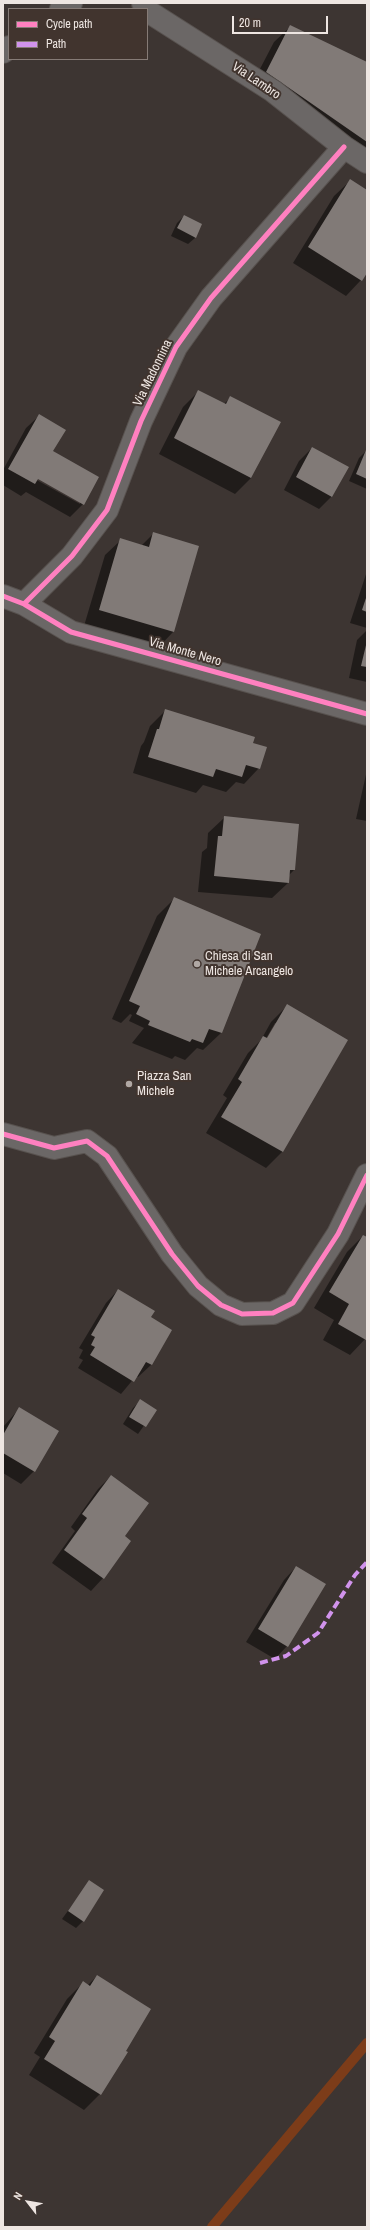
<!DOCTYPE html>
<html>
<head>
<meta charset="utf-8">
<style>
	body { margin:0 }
	#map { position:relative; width:370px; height:2230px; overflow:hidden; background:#3d3532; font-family:"Archivo Narrow",sans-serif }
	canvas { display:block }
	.frame { position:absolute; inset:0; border:4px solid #eee6e2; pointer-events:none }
	.legend { position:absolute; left:8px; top:8px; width:140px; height:52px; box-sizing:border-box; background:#41342e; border:1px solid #867b76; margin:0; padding:5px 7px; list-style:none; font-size:12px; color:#eee6e2 }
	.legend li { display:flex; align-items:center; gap:8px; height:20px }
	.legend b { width:20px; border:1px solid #867b76 }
	.north { position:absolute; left:8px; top:2182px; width:40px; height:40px; -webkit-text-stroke:3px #41342e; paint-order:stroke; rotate:301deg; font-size:11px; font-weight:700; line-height:16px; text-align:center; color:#eee6e2 }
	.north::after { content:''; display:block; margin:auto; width:14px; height:18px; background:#eee6e2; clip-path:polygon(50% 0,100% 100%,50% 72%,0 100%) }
	.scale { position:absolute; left:232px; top:16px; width:96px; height:18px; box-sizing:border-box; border:2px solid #eee6e2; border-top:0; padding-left:5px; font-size:12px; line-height:14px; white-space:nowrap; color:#eee6e2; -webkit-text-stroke:3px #41342e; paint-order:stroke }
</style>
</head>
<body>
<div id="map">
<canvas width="370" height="2230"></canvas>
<div class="frame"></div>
<ul class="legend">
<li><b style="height:5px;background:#ff80c0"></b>Cycle path</li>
<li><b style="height:5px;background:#d193ec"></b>Path</li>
</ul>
<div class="north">N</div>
<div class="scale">20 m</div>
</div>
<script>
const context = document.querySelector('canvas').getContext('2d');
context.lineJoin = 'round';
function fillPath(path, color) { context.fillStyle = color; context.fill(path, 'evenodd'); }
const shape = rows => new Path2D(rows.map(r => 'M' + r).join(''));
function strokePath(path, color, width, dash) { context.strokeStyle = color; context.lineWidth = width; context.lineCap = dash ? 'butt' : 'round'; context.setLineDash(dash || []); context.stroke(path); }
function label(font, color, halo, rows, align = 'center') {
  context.font = font + ' "Archivo Narrow",sans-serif'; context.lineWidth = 4; context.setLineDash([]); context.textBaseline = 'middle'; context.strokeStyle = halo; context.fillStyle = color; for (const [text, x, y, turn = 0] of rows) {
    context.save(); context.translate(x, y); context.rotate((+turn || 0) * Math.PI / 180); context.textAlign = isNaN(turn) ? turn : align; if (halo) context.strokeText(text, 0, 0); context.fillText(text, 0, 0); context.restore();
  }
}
const shadow = shape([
	[290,27,367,64,367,169,250,88,274,42],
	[350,181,367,191,367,271,361,280,346,296,293,263,334,196],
	[184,216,195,238,188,244,171,236,177,223],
	[199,391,224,404,231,397,251,478,235,494,159,454,183,407],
	[39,416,52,452,98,477,83,504,70,517,26,492,21,496,3,485,3,470,26,428],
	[34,476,80,502,80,504,33,478],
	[312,448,332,496,319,509,284,490,299,461],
	[366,451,367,451,367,489,349,481,359,458],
	[153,534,198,547,173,632,158,648,84,626,105,555,121,540,142,545],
	[367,571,367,628,350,623],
	[367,630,367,682,349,678,357,640],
	[165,711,251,744,259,768,244,784,236,782,226,792,203,785,196,793,133,773,141,746,144,742,150,726],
	[367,770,366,811,367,821,356,819],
	[224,818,294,870,289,875,288,883,272,898,198,892,202,852,207,848,208,833],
	[175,898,221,1033,203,1050,197,1048,185,1060,175,1056,172,1059,132,1043,144,1028,129,1021,132,1015,130,1014,121,1023,112,1019,157,916],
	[287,1006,347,1041,282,1152,266,1168,206,1133,227,1098,223,1095,248,1053,261,1040,271,1022],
	[275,1023,278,1023,266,1043,264,1042],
	[363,1236,367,1238,367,1337,350,1355,323,1340,334,1320,314,1308,347,1252],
	[118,1290,150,1317,171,1330,151,1365,138,1377,136,1376,121,1394,78,1368,83,1360,79,1358,83,1350,79,1348,106,1303],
	[140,1401,155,1410,138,1434,123,1424,133,1408],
	[19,1409,57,1431,34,1471,21,1484,3,1473,3,1427],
	[111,1476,124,1536,103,1578,91,1591,52,1563,75,1531,71,1527,98,1489],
	[296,1567,287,1646,275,1659,246,1642,284,1580],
	[89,1882,83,1921,76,1928,62,1919],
	[97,1976,100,2094,84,2110,29,2075,40,2057,34,2053,67,1999,83,1983,88,1985]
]);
const stream = shape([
	[212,2227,367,2043]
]);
const building = shape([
	[290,25,367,62,367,142,266,72],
	[350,179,367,190,367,273,362,281,308,247],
	[184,215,202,224,196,238,177,228],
	[198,390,226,404,230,396,281,422,251,478,174,438],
	[39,414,66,430,53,451,99,477,84,505,38,479,35,484,8,469],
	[312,447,349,467,332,497,296,477],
	[366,450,367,450,367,479,356,474],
	[153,532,199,546,174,632,99,610,120,538,149,547],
	[367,595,367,612,362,610],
	[367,641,367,667,361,666],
	[165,709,255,737,253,743,267,747,260,769,246,765,242,777,216,769,213,777,148,757,157,729,159,729],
	[224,816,299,824,295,870,290,870,289,883,214,876,218,836,222,836],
	[174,897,261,934,222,1033,209,1029,203,1043,192,1039,190,1042,148,1025,150,1021,136,1014,140,1006,129,1001],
	[287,1004,348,1040,283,1152,221,1117,242,1082,238,1079,263,1036,267,1038],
	[363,1235,367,1237,366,1340,338,1324,349,1304,329,1292],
	[118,1289,155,1311,151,1317,172,1330,152,1365,146,1362,134,1382,90,1355,95,1347,91,1345,95,1337,91,1335],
	[140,1399,157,1410,146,1427,129,1417],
	[19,1407,59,1431,35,1472,3,1453,3,1435],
	[111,1475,149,1503,125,1536,131,1541,104,1579,64,1550,87,1518,82,1514],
	[296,1566,326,1584,288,1647,258,1629],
	[89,1880,104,1890,84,1922,68,1911],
	[97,1975,151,2009,126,2051,128,2052,101,2095,44,2059,55,2041,49,2037,83,1981,90,1986]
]);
const minor = shape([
	[143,3,149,12,273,91,344,147,367,162],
	[61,9,71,3],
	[3,52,9,47],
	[3,596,24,604,71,632,367,714],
	[24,604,72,556,107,510,141,421,176,347,211,298,344,147],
	[3,1134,54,1148,87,1141,107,1156,172,1254,198,1286,221,1305,242,1314,273,1313,293,1303,338,1234,367,1175]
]);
const quiet = shape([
	[260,1663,286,1656,318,1633,355,1575,367,1562]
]);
const cycleway = shape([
	[3,596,24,604,71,632,367,714],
	[24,604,72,556,107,510,141,421,176,347,211,298,344,147],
	[3,1134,54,1148,87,1141,107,1156,172,1254,198,1286,221,1305,242,1314,273,1313,293,1303,338,1234,367,1175]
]);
const markers = [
	[197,964,4,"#b0a8a4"],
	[129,1084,4,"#b0a8a4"]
];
const streetNames = [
	["Via Lambro",256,81,34],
	["Via Madonnina",153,373,-64],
	["Via Monte Nero",185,652,16]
];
const poiNames = [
	["Chiesa di San",205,957],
	["Michele Arcangelo",205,972],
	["Piazza San",137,1077],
	["Michele",137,1092]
];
fillPath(shadow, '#0007');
strokePath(stream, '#7c3c19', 10);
fillPath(building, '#817a77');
strokePath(minor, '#58524f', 24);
strokePath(minor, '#6b6766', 22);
strokePath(quiet, '#d193ec', 4, [8, 4]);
strokePath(cycleway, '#ff80c0', 5);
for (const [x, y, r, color] of markers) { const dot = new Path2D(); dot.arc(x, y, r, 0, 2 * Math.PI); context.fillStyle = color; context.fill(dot); strokePath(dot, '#41342e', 1.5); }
label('13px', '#eee6e2', '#41342e', streetNames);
label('13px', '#eee6e2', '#41342e', poiNames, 'left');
</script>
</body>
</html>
